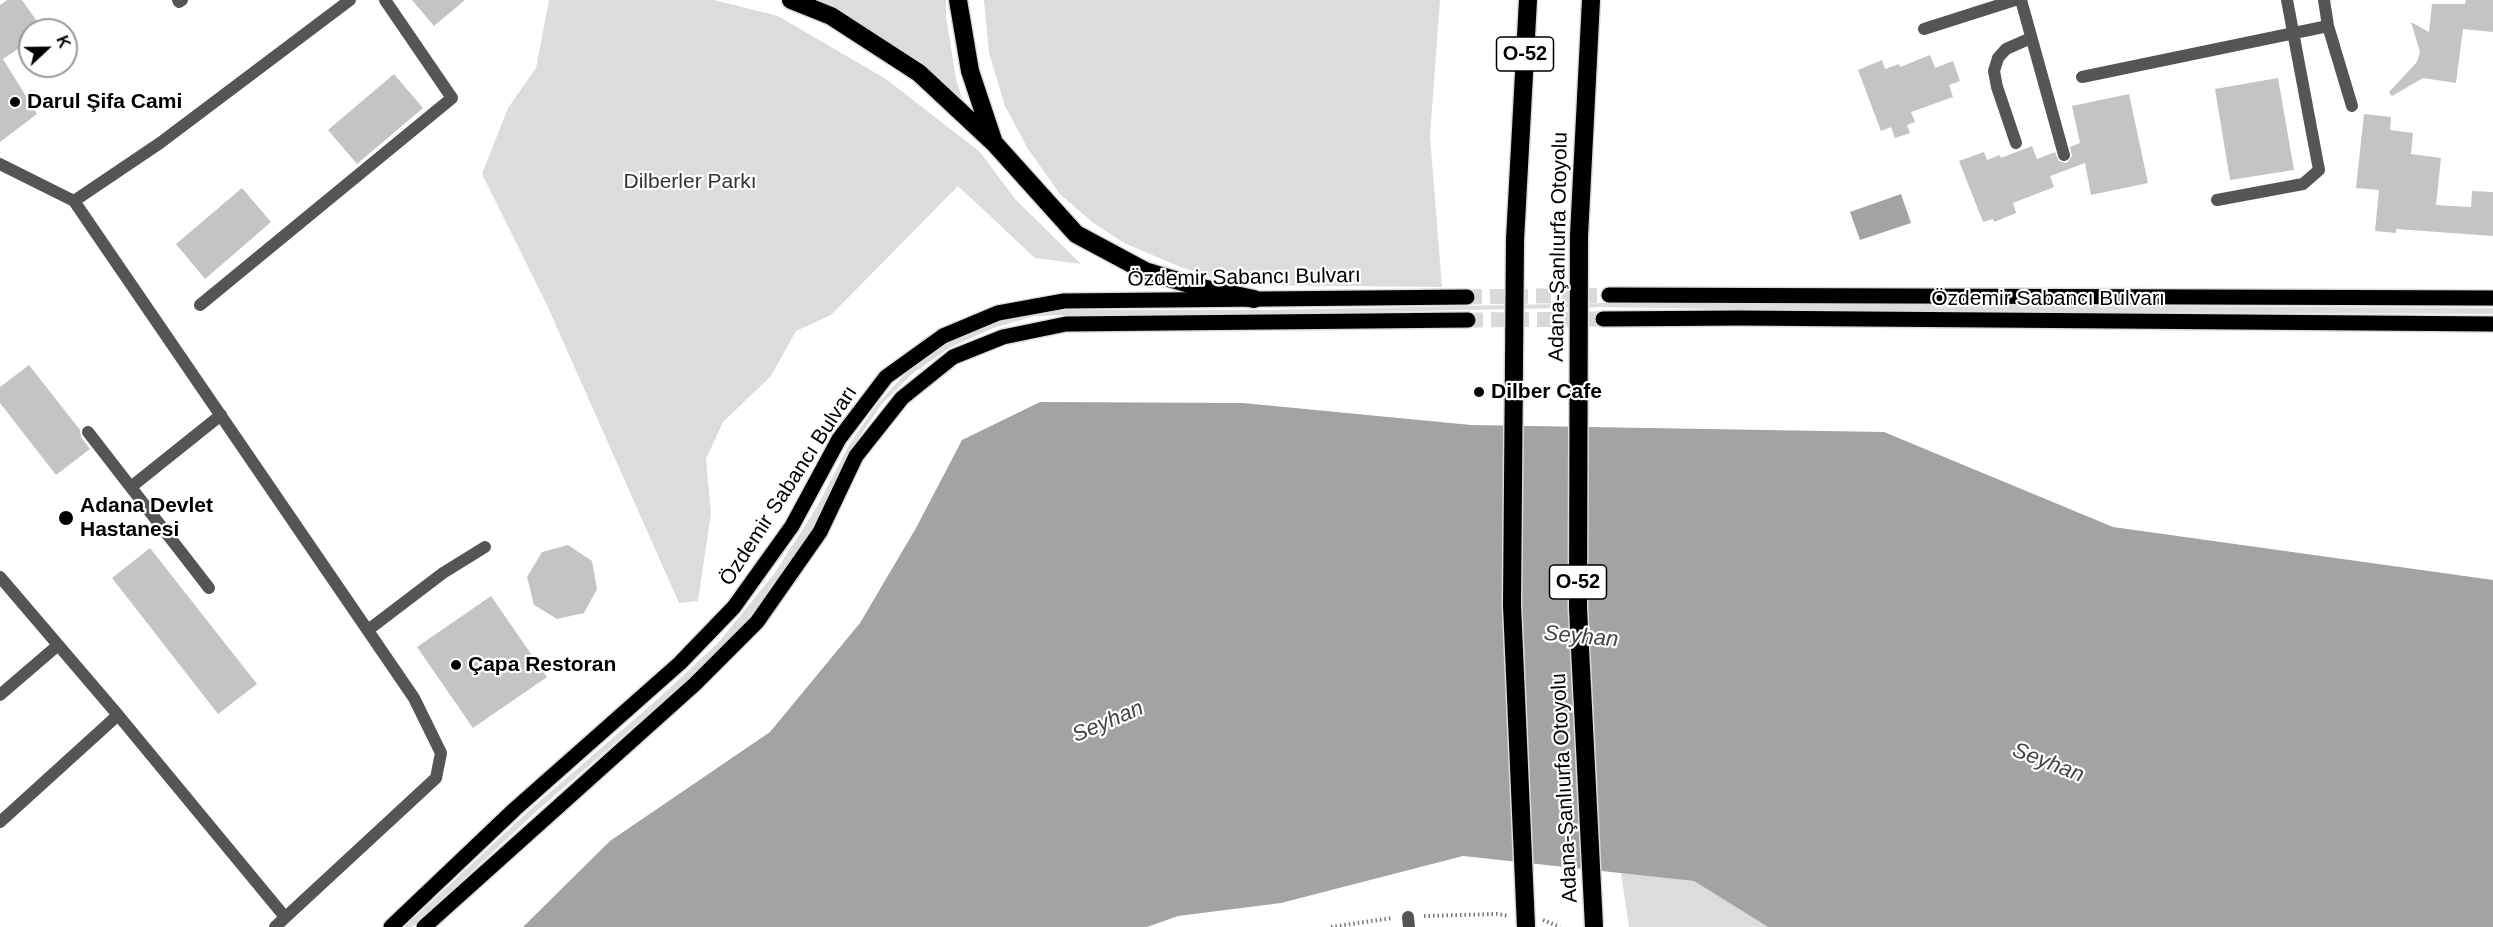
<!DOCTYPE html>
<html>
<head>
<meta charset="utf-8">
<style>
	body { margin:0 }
	#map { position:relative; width:2493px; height:927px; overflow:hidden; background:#fff; font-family:Arial,sans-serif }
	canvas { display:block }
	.north { position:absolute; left:18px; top:18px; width:60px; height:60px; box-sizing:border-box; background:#fff; border:2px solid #999; border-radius:50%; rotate:68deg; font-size:16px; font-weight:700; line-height:24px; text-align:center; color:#000 }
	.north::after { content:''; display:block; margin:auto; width:21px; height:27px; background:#000; clip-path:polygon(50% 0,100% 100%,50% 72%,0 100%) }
</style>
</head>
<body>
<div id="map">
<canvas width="2493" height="927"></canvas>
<div class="north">K</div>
</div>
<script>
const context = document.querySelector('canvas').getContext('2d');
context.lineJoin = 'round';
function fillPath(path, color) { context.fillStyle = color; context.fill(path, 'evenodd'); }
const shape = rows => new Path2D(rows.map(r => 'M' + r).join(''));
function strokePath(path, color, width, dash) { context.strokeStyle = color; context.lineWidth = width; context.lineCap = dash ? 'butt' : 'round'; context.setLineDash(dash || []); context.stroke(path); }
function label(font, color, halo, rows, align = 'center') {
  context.font = font + ' Arial,sans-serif'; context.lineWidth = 4.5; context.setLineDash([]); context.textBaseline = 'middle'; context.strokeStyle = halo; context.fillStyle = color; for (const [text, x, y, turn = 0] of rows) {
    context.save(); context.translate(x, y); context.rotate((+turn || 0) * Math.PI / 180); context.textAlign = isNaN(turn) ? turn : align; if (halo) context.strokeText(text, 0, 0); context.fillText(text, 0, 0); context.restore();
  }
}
const green = shape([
	[549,0,714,0,778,16,886,79,980,152,1015,199,1081,264,1035,258,958,186,831,315,796,331,771,376,723,422,706,459,711,513,698,601,679,603,547,305,482,174,508,108,536,68],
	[812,0,946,0,946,16,956,79,965,108,905,53,846,15],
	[984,0,1440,0,1430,136,1442,287,1259,285,1217,279,1178,266,1124,243,1092,222,1060,194,1028,149,1005,106,989,53],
	[1606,303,2493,308,2493,314,1828,311,1605,307,1145,317,1068,315,1035,316,993,328,949,348,912,374,881,405,852,448,823,511,780,579,724,648,537,811,412,927,404,927,534,806,659,698,718,643,774,574,817,507,849,445,878,403,909,370,947,343,993,323,1036,312,1068,310,1269,310],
	[1621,873,1694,881,1768,927,1629,927]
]);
const water = shape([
	[1901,194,1911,223,1860,240,1850,212],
	[1040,402,1243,403,1471,425,1884,432,2113,527,2493,580,2493,927,1768,927,1694,881,1463,856,1281,903,1178,916,1147,927,523,927,610,841,770,732,860,623,916,528,962,440]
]);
const building = shape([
	[7,0,22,0,43,30,30,30,30,41,3,59,37,114,0,142,0,5],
	[412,0,465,0,434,26],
	[2466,0,2493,0,2493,32,2463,29,2456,83,2423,78,2392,96,2389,92,2417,62,2420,52,2411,22,2429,32,2432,4,2465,4],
	[1930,55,1935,68,1953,61,1960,81,1949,85,1953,97,1911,112,1915,122,1907,125,1910,133,1895,138,1891,127,1881,131,1858,70,1882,60,1885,69,1899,64,1900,67],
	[394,74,423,108,357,164,328,130],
	[2278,78,2294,170,2230,180,2215,89],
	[2129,94,2148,183,2091,195,2085,163,2050,176,2054,187,2013,203,2016,213,1994,222,1993,219,1983,222,1959,161,1984,152,1987,160,2000,155,2001,158,2032,146,2037,159,2055,152,2059,161,2067,163,2072,156,2070,147,2080,143,2072,106],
	[2364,114,2391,117,2390,130,2413,133,2411,154,2441,158,2436,205,2471,207,2472,191,2493,192,2493,236,2396,229,2396,233,2375,231,2379,190,2356,188],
	[242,188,271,222,205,279,176,244],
	[29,365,80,430,81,437,90,449,56,475,0,403,0,387],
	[568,545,592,561,597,589,584,613,557,619,534,605,527,577,542,552],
	[150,548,257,684,218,714,112,578],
	[491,596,547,677,473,728,417,647]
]);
const primaryTunnel = shape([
	[1467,297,1609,295],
	[1468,320,1603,319]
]);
const path = shape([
	[1424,916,1497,914,1509,916],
	[1543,920,1560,927],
	[1331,927,1392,918]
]);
const service = shape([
	[2021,0,2064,155],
	[2328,26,2352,106],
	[1924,29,2015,0],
	[2082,77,2328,26,2324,0],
	[2016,143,1997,87,1994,71,1998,58,2006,49,2031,38],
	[2217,200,2303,184,2319,170,2287,0],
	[88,432,209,588],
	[131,487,221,415],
	[0,577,118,715,0,822],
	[368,630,443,573,485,547],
	[0,695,57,646],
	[118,715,285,917],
	[1408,917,1409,927]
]);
const minor = shape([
	[178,0,179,2,182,0],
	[0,164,74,201,414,698,441,753,436,778,275,927],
	[74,201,160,143,350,0],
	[200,305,452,98,385,0]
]);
const primary = shape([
	[1609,295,2493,298],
	[1603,319,1739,318,2493,324],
	[391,927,515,809,680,663,734,607,792,526,839,439,886,377,943,336,998,313,1064,301,1467,297],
	[424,927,695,684,757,622,820,532,856,456,902,398,953,357,1003,337,1066,324,1468,320]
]);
const motorway = shape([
	[791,0,831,16,919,73,995,144,1076,234,1145,271,1202,288,1254,299],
	[958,0,970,71,993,140],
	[1579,236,1591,0],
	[1515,240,1528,0]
]);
const motorwayBridge = shape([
	[1579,236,1578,608,1594,927],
	[1515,240,1512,605,1526,927]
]);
const markers = [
	[15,102,6,"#000"],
	[1479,392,6,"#000"],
	[66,518,8,"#000"],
	[456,665,6,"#000"]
];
const shields = [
	[1525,54,57],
	[1578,582,57]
];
const shieldNames = [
	["O-52",1525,54],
	["O-52",1578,582]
];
const poiNames = [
	["Darul Şifa Cami",27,102],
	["Dilber Cafe",1491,392],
	["Adana Devlet",80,506],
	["Hastanesi",80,530],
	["Çapa Restoran",468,665]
];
const parkNames = [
	["Dilberler Parkı",690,182]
];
const streetNames = [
	["Adana-Şanlıurfa Otoyolu",1559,247,-89],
	["Özdemir Sabancı Bulvarı",1244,278,-1],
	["Özdemir Sabancı Bulvarı",2048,299],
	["Özdemir Sabancı Bulvarı",789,486,-57],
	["Adana-Şanlıurfa Otoyolu",1565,788,-93]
];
const waterNames = [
	["Seyhan",1581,637,5],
	["Seyhan",1108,722,-23],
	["Seyhan",2048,763,21]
];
fillPath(green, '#dcdcdc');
fillPath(water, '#a3a3a3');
fillPath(building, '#c4c4c4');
strokePath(primaryTunnel, '#d9d9d9', 15, [15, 8]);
strokePath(primary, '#dbdbdb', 18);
strokePath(motorway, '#dbdbdb', 21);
strokePath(path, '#777', 4, [1.5, 3]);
strokePath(service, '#555', 12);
strokePath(minor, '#555', 12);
strokePath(primary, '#000', 15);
strokePath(motorway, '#000', 18);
strokePath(motorwayBridge, '#dbdbdb', 21, []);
strokePath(motorwayBridge, '#000', 18);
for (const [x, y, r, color] of markers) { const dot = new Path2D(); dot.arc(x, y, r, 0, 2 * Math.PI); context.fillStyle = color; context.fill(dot); strokePath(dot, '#fff', 2); }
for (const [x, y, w] of shields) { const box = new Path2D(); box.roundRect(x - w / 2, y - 17, w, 34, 4.5); context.fillStyle = '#fff'; context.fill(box); strokePath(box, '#000', 1.5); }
label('bold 20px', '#000', null, shieldNames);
label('bold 21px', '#000', '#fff', poiNames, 'left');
label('21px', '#333', '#fff', parkNames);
label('21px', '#000', '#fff', streetNames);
label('italic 22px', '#444', '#fff', waterNames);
</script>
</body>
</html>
